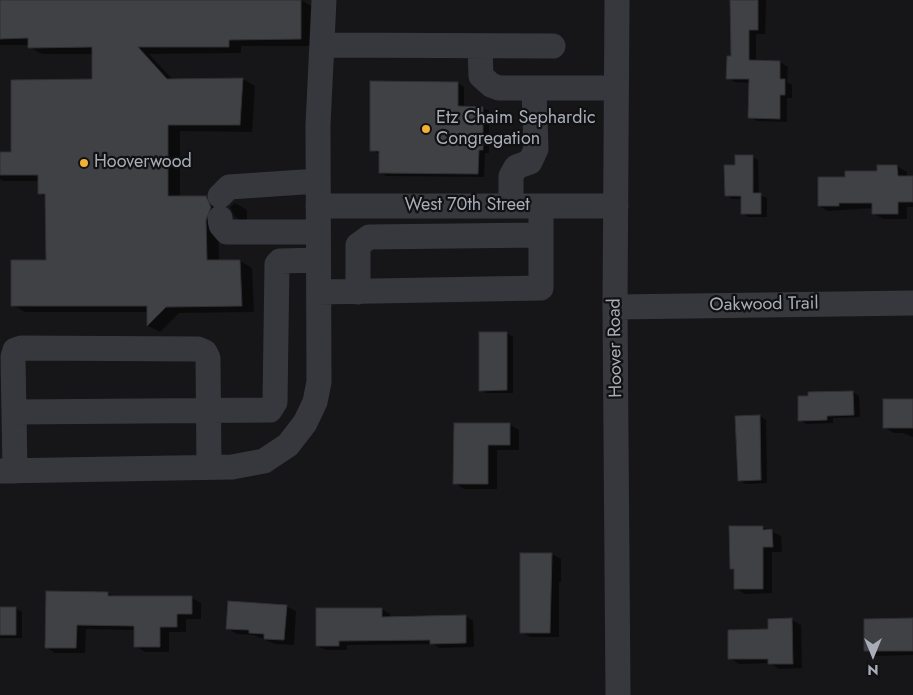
<!DOCTYPE html>
<html>
<head>
<meta charset="utf-8">
<style>
	body { margin:0 }
	#map { position:relative; width:913px; height:695px; overflow:hidden; background:#161618; font-family:Jost,sans-serif }
	canvas { display:block }
	.north { position:absolute; left:848px; top:630px; width:50px; height:50px; -webkit-text-stroke:4px #111113; paint-order:stroke; rotate:180deg; font-size:14px; font-weight:700; line-height:20px; text-align:center; color:#a8adb8 }
	.north::after { content:''; display:block; margin:auto; width:18px; height:22px; background:#a8adb8; clip-path:polygon(50% 0,100% 100%,50% 72%,0 100%) }
</style>
</head>
<body>
<div id="map">
<canvas width="913" height="695"></canvas>
<div class="north">N</div>
</div>
<script>
const context = document.querySelector('canvas').getContext('2d');
context.lineJoin = 'round';
function fillPath(path, color) { context.fillStyle = color; context.fill(path, 'evenodd'); }
const shape = rows => new Path2D(rows.map(r => 'M' + r).join(''));
function strokePath(path, color, width, dash) { context.strokeStyle = color; context.lineWidth = width; context.lineCap = dash ? 'butt' : 'round'; context.setLineDash(dash || []); context.stroke(path); }
function label(font, color, halo, rows, align = 'center') {
  context.font = font + ' Jost,sans-serif'; context.lineWidth = 4.5; context.setLineDash([]); context.textBaseline = 'middle'; context.strokeStyle = halo; context.fillStyle = color; for (const [text, x, y, turn = 0] of rows) {
    context.save(); context.translate(x, y); context.rotate((+turn || 0) * Math.PI / 180); context.textAlign = isNaN(turn) ? turn : align; if (halo) context.strokeText(text, 0, 0); context.fillText(text, 0, 0); context.restore();
  }
}
const shadow = shape([
	[0,0,301,0,313,7,313,46,241,46,241,53,149,54,173,80,243,79,255,86,252,132,180,131,180,198,206,197,218,205,219,261,240,261,252,268,254,312,179,313,160,332,148,326,148,312,25,312,13,305,47,261,47,198,39,193,39,181,3,181,0,179,0,153,12,153,93,80,93,54,42,54,29,47,29,45,0,45],
	[733,0,766,0,765,34,756,34,756,61,780,62,788,67,787,82,792,85,792,98,787,98,787,122,757,121,750,117,751,83,735,82,728,78,733,58],
	[458,83,464,87,464,108,483,108,489,111,489,153,485,153,484,177,386,176,380,172,380,154,371,150],
	[752,156,758,160,759,195,767,198,767,217,748,217,742,213,742,199,732,199,726,195,737,167],
	[878,166,897,166,907,172,907,178,913,178,913,207,907,207,907,219,883,219,873,213,873,208,828,211,819,206,847,178,878,172],
	[235,203,247,210,247,224,235,217,230,207],
	[507,333,513,337,513,393,486,393,480,390],
	[853,392,859,396,860,417,833,418,833,423,806,424,800,420],
	[913,400,913,437,903,433,894,433,884,427],
	[760,416,766,420,767,483,745,484,739,480],
	[455,424,509,424,519,430,519,450,497,450,497,489,464,489,455,483],
	[762,527,781,536,782,552,772,552,772,593,745,594,735,588,735,570,732,568],
	[552,554,561,559,561,582,559,582,559,637,530,637,521,632],
	[108,593,114,597,192,598,201,603,201,619,186,619,186,632,169,632,169,652,145,652,136,646,136,630,86,629,85,653,55,653,46,647],
	[286,606,296,611,294,645,275,644,254,635,237,634,227,628],
	[0,608,15,608,22,612,22,638,0,638],
	[382,609,390,614,390,618,465,616,473,621,474,647,440,648,432,644,347,645,347,650,326,650,317,646],
	[792,620,801,625,802,668,779,669,770,663,739,664,730,658,770,631],
	[913,620,913,655,875,656,866,650]
]);
const building = shape([
	[0,0,301,0,301,39,229,40,229,47,138,47,167,79,243,78,240,125,168,125,168,196,206,196,211,207,206,220,207,260,240,260,242,306,166,307,147,326,147,306,11,306,11,260,46,260,45,194,38,194,38,175,0,175,0,152,11,152,11,80,92,79,92,47,28,48,28,38,0,39,0,0],
	[730,0,758,0,758,30,749,30,749,60,780,61,780,79,785,79,785,95,780,95,780,119,748,118,749,79,726,79,727,56,731,56,730,0],
	[370,81,458,82,458,106,483,107,483,150,479,150,478,174,379,173,379,151,370,151,370,81],
	[735,155,753,155,753,193,761,193,761,214,741,214,741,196,725,196,724,165,735,165,735,155],
	[877,165,897,165,898,176,913,176,913,202,898,202,898,214,872,214,872,203,839,203,839,206,818,206,818,177,845,177,845,171,877,171,877,165],
	[479,332,507,332,507,390,479,391,479,332],
	[853,391,854,415,827,416,827,420,798,421,798,396,808,396,808,392,853,391],
	[883,399,913,399,913,428,883,428,883,399],
	[760,415,761,480,738,481,735,416,760,415],
	[454,423,510,423,510,445,488,445,488,484,453,484,454,423],
	[729,526,763,526,763,530,772,529,773,547,763,547,763,589,734,589,734,569,730,569,729,526],
	[520,553,552,553,550,633,520,633,520,553],
	[46,591,108,592,108,596,192,596,192,614,177,614,177,627,160,627,160,647,134,647,134,626,77,625,76,648,45,648,46,591],
	[228,601,287,605,284,640,264,639,264,634,249,633,249,630,226,629,228,601],
	[0,607,16,607,16,635,0,635,0,607],
	[316,608,382,608,382,617,466,615,466,643,430,644,430,640,339,641,339,646,316,646,316,608],
	[792,618,793,664,768,664,768,659,728,659,728,630,768,629,768,619,792,618],
	[913,618,913,651,864,651,864,619,913,618]
]);
const minor = shape([
	[617,0,615,307,618,695],
	[322,45,553,46],
	[480,47,481,76,491,85,499,88,616,88],
	[220,196,229,187,318,181],
	[318,206,616,206],
	[511,206,511,176,516,167,530,162,536,149,534,88],
	[220,218,221,225,227,232,318,232],
	[319,292,541,288,541,206],
	[358,292,358,245,369,237,541,235],
	[615,307,913,303],
	[14,412,270,410,275,402,277,264,280,261,318,260],
	[0,471,232,467,264,461,288,445,305,423,315,402,319,382,318,125,324,0],
	[15,471,13,357,15,350,21,348,198,349,205,352,208,358,209,467]
]);
const markers = [
	[426,129,5,"#f2b134"],
	[84,163,5,"#f2b134"]
];
const poiNames = [
	["Etz Chaim Sephardic",436,119],
	["Congregation",436,140],
	["Hooverwood",94,163]
];
const streetNames = [
	["West 70th Street",467,206],
	["Oakwood Trail",764,305,-1],
	["Hoover Road",616,348,-91]
];
fillPath(shadow, '#0007');
fillPath(building, '#404145');
strokePath(building, '#303034', 1);
strokePath(minor, '#37383d', 25);
for (const [x, y, r, color] of markers) { const dot = new Path2D(); dot.arc(x, y, r, 0, 2 * Math.PI); context.fillStyle = color; context.fill(dot); strokePath(dot, '#111113', 2); }
label('18px', '#a8adb8', '#111113', poiNames, 'left');
label('18px', '#a8adb8', '#111113', streetNames);
</script>
</body>
</html>
